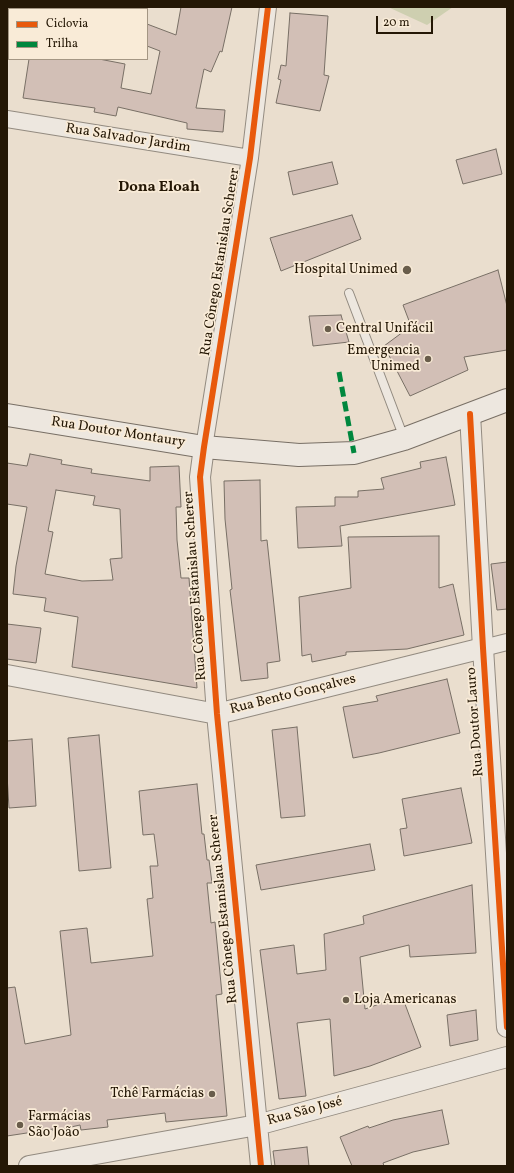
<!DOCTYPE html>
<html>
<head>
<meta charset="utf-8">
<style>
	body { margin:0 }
	#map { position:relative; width:514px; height:1173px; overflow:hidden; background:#eadece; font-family:Vollkorn,serif }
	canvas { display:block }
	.frame { position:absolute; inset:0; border:8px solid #241705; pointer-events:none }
	.legend { position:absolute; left:8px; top:8px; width:140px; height:52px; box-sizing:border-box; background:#f9ebd7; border:1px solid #a49683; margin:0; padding:5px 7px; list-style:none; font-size:12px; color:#241705 }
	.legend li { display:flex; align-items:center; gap:8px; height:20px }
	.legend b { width:20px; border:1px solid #a49683 }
	.scale { position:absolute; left:376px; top:16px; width:57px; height:18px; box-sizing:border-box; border:2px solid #241705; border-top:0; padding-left:5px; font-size:12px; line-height:14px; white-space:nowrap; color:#241705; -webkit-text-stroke:3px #f9ebd7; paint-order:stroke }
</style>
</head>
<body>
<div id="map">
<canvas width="514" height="1173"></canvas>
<div class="frame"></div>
<ul class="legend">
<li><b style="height:5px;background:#e8590c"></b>Ciclovia</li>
<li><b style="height:5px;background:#00873e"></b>Trilha</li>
</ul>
<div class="scale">20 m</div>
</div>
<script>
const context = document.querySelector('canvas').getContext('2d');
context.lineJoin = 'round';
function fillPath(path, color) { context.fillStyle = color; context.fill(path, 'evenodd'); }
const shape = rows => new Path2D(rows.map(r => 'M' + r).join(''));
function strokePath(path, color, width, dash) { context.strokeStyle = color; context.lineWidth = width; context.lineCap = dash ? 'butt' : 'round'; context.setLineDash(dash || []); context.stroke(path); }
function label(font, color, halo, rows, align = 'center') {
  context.font = font + ' Vollkorn,serif'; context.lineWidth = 3.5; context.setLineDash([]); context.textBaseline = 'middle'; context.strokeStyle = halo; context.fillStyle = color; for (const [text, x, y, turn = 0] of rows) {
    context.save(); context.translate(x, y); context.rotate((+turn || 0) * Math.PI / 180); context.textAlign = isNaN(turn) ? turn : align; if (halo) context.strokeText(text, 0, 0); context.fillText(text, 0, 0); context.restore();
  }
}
const green = shape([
	[388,7,453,7,427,25]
]);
const building = shape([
	[181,7,232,7,222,52,220,51,211,72,204,69,196,108,225,110,223,132,187,129,187,123,118,107,116,116,94,112,95,108,23,98,29,59,99,59,125,64,121,88,151,94,160,51,147,46,147,24,176,35,181,7],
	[290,13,328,16,324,75,329,76,320,111,276,103,281,80,278,79,281,65,286,66,290,13],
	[496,149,502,174,463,184,456,160,496,149],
	[332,162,338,184,293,195,288,172,332,162],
	[352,215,361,239,281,271,270,238,352,215],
	[498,270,507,306,507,350,464,357,468,370,410,396,384,346,411,326,403,305,498,270],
	[341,315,349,342,313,346,309,316,341,315],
	[30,454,62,460,61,464,92,469,91,473,150,481,150,467,179,466,181,507,176,507,177,540,181,578,189,578,197,688,72,667,78,617,44,611,46,598,13,594,16,566,27,507,7,504,7,463,27,466,30,454],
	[56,490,95,496,93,505,120,509,122,558,110,559,113,580,82,581,45,574,53,532,48,531,56,490],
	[446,457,455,505,340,526,342,546,298,548,296,507,335,506,335,497,358,497,358,491,384,489,381,478,421,468,420,462,446,457],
	[260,480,261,541,267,540,280,661,267,663,268,678,241,681,230,590,232,589,225,519,224,481,260,480],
	[439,536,439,588,453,584,464,635,407,649,346,652,346,655,312,662,311,654,302,656,299,597,351,588,348,537,439,536],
	[507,562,507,609,497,610,491,564,507,562],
	[7,624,41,628,36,663,7,659,7,624],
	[447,679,460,733,379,753,353,758,343,707,378,701,376,696,447,679],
	[297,727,305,816,281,818,272,730,297,727],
	[99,735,111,868,79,871,68,738,99,735],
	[32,739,36,806,9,808,7,775,7,741,32,739],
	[197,784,202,834,204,834,207,860,209,860,212,883,207,883,211,923,215,922,222,994,216,995,227,1116,166,1122,165,1113,107,1120,108,1127,81,1130,80,1125,53,1131,53,1129,7,1136,7,988,15,987,25,1044,71,1035,60,931,87,928,91,963,153,956,147,899,153,898,150,866,158,866,154,834,143,835,139,791,197,784],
	[461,788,472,843,404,856,400,829,407,828,402,799,461,788],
	[370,844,375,870,261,890,256,865,370,844],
	[472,885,476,953,410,957,409,945,360,957,365,1009,402,996,421,1047,370,1066,334,1076,330,1019,297,1023,306,1096,279,1099,260,950,294,945,297,974,326,970,324,934,364,924,363,916,472,885],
	[476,1010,478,1040,450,1046,447,1015,476,1010],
	[442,1110,449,1144,413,1152,383,1163,384,1166,352,1166,340,1137,368,1126,369,1128,393,1120,442,1110],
	[307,1147,309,1166,275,1166,273,1151,307,1147]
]);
const service = shape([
	[349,293,404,438]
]);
const minor = shape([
	[12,9,13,7],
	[7,48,9,34],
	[7,119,250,158],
	[204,447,250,158,268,7],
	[483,648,507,642]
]);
const tertiary = shape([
	[470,414,483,648,507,1027],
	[204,447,200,477,217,714,261,1166],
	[7,675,217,714,483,648],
	[29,1166,257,1125,507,1057]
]);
const secondary = shape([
	[7,415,204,447,299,455,354,453,404,439,507,400]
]);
const quiet = shape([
	[339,372,354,453]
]);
const cycleway = shape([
	[470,414,483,648,507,1027],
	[261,1166,217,714,200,477,204,447,250,158,268,7]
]);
const markers = [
	[407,270,5,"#695d4b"],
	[328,329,4,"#695d4b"],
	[428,359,4,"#695d4b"],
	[346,1000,4,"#695d4b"],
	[212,1094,4,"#695d4b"],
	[20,1125,4,"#695d4b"]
];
const streetNames = [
	["Rua Salvador Jardim",128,139,9],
	["Rua Cônego Estanislau Scherer",221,262,-81],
	["Rua Doutor Montaury",118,433,9],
	["Rua Cônego Estanislau Scherer",196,586,-94],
	["Rua Bento Gonçalves",293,695,-14],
	["Rua Doutor Lauro",476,722,-94],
	["Rua Cônego Estanislau Scherer",224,909,-96],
	["Rua São José",305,1112,-15]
];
const poiNames = [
	["Hospital Unimed",398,270],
	["Central Unifácil",336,329,"left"],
	["Emergencia",420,351],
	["Unimed",420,367],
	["Loja Americanas",354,1000,"left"],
	["Tchê Farmácias",204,1094],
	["Farmácias",28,1117,"left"],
	["São João",28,1133,"left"]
];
const neighbourhoodNames = [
	["Dona Eloah",159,188]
];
fillPath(green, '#cecfb0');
fillPath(building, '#d2bfb6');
strokePath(building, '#786f65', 1);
strokePath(service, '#938b80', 10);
strokePath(minor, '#938b80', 18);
strokePath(tertiary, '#938b80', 22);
strokePath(secondary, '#786f65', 24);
strokePath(service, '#ede7df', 8);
strokePath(minor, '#ede7df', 16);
strokePath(tertiary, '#ede7df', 20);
strokePath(secondary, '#ede7df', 22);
strokePath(quiet, '#00873e', 5, [10, 5]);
strokePath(cycleway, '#e8590c', 6);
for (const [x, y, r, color] of markers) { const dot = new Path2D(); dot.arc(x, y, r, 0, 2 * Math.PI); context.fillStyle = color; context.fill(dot); strokePath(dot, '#f9ebd7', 1.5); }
label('14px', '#241705', '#f9ebd7', streetNames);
label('14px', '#241705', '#f9ebd7', poiNames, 'right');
label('bold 15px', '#241705', '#f9ebd7', neighbourhoodNames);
</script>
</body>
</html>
